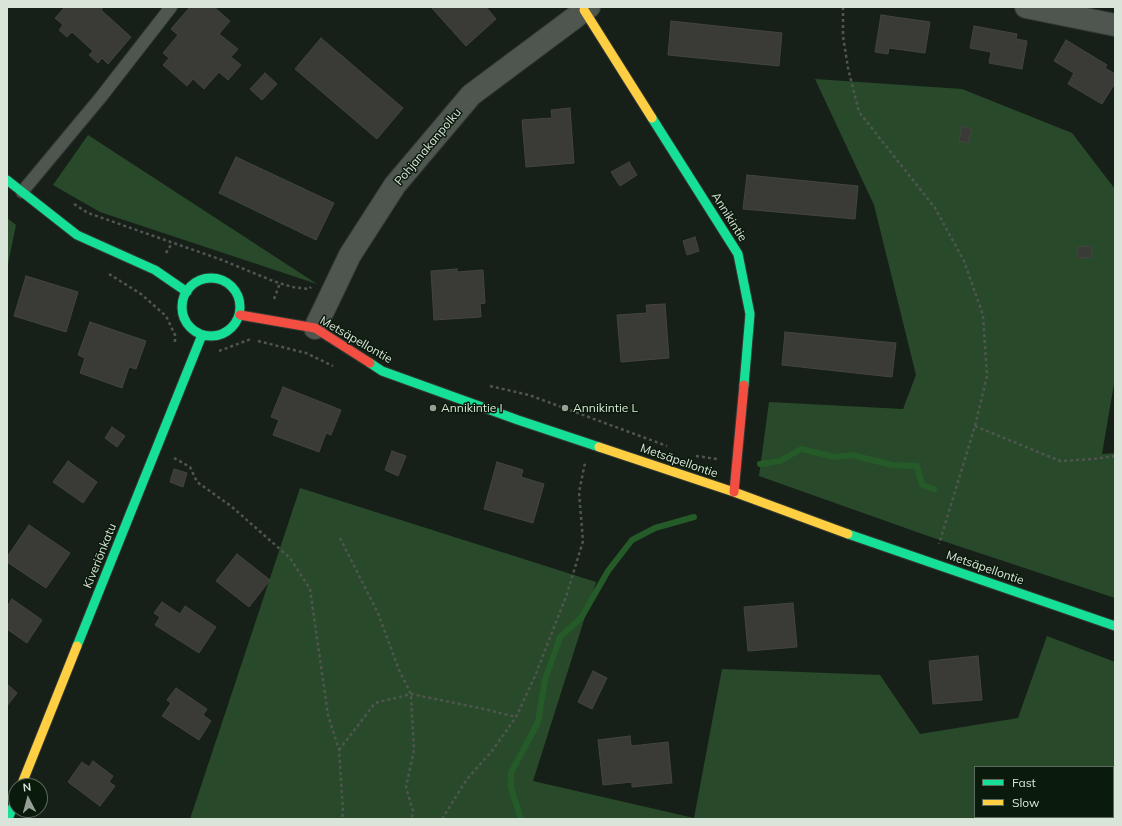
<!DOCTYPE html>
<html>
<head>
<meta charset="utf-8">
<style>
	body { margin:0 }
	#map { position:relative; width:1122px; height:826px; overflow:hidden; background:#172018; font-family:Mulish,sans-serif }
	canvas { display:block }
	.frame { position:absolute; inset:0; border:8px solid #dae5da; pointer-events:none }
	.legend { position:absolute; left:974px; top:766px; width:140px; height:52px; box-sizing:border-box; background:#0a1a0b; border:1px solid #5d6b5e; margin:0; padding:5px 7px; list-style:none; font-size:12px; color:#dae5da }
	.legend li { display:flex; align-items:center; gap:8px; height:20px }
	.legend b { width:20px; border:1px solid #5d6b5e }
	.north { position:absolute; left:8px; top:778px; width:40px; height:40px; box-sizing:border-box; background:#0a1a0b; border:1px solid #5d6b5e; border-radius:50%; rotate:354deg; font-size:11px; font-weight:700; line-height:16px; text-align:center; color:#dae5da }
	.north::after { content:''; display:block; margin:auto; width:14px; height:18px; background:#96a096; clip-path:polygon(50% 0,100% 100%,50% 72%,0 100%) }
</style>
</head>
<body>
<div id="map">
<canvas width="1122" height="826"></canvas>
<div class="frame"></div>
<ul class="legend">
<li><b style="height:5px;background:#16e098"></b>Fast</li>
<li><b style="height:5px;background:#ffcf43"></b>Slow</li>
</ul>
<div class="north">N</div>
</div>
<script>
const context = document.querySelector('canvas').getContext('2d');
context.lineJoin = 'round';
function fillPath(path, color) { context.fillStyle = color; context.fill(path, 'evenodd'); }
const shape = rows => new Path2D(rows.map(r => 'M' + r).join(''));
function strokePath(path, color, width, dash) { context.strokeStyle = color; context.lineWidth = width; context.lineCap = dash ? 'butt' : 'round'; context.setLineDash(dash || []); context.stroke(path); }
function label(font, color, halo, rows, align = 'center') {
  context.font = font + ' Mulish,sans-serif'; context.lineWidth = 3; context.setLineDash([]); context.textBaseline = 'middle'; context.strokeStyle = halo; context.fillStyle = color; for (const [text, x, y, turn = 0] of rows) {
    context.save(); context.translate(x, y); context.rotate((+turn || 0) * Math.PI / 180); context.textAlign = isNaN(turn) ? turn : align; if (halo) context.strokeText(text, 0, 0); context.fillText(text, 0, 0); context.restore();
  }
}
const green = shape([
	[815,79,962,89,1072,133,1115,189,1115,378,1102,454,1115,453,1115,598,928,536,759,476,769,402,903,409,916,375,874,205],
	[88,135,317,284,100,212,53,185],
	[7,218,16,225,7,269],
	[300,488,596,582,533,781,694,818,722,669,880,675,920,734,1018,718,1047,636,1115,662,1115,819,190,819],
	[975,767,1113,767,1113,817,975,817]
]);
const stream = shape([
	[760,464,780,461,801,449,835,457,852,455,892,465,917,466,922,485,934,489],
	[521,819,511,788,511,773,538,722,545,680,560,637,581,618,608,571,632,540,655,528,694,517]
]);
const building = shape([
	[65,7,103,7,101,10,131,37,108,64,102,58,98,63,89,55,93,51,72,32,67,37,59,30,63,25,55,18,65,7],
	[190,7,214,7,230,21,219,34,238,49,231,57,241,65,228,80,219,72,204,89,193,79,187,86,163,65,169,58,163,53,178,35,171,29,190,7],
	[431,7,486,7,496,19,466,46,431,7],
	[881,15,930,22,925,53,889,48,888,54,875,52,881,15],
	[671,21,782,33,779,66,668,55,671,21],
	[974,26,1017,34,1016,39,1027,41,1022,69,989,63,991,52,970,48,974,26],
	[321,38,403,108,377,139,295,69,321,38],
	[1066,40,1107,65,1105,68,1115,74,1115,83,1102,104,1068,84,1074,73,1054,61,1066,40],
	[265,73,277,84,262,100,250,89,265,73],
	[570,108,574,163,526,167,522,120,552,118,551,110,570,108],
	[962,126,972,129,968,143,959,141,962,126],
	[236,157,334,203,316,240,219,193,236,157],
	[629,162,637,175,620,186,611,172,629,162],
	[747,175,858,186,855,219,743,209,747,175],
	[695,237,699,251,687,255,683,241,695,237],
	[1091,246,1092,257,1078,258,1077,247,1091,246],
	[457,269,457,272,483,270,485,303,480,304,481,317,434,320,431,271,457,269],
	[26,276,78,292,66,332,14,316,26,276],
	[665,304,669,358,621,362,617,315,647,313,646,305,665,304],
	[90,322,146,341,136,369,129,367,122,388,80,373,85,358,78,355,90,322],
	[785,332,896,343,892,377,782,365,785,332],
	[283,387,341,410,331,435,326,433,319,452,273,435,279,420,271,417,283,387],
	[112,427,125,436,117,447,105,438,112,427],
	[392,451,406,456,398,476,385,470,392,451],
	[68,461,97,482,83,503,53,482,68,461],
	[497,462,523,470,521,477,544,484,533,523,484,509,497,462],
	[174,469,187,473,183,487,170,482,174,469],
	[29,525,70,553,46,588,7,562,7,557,29,525],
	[237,554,270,580,249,607,216,581,237,554],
	[12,599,42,620,27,643,7,629,7,607,12,599],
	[162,602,180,614,185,606,216,627,199,653,155,625,160,617,154,613,162,602],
	[793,603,797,647,748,651,744,607,793,603],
	[978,656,982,700,933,704,929,661,978,656],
	[593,671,607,678,592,709,578,702,593,671],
	[7,684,17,693,7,706,7,684],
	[176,688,207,709,203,715,211,721,199,740,162,716,171,703,167,700,176,688],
	[630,736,631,746,668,742,672,783,632,787,632,782,603,785,598,740,630,736],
	[93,761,113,776,109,782,115,786,100,806,68,782,82,762,89,767,93,761]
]);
const path = shape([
	[843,7,843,36,848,68,859,112,935,208,964,261,983,315,987,376,975,426,939,544],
	[74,204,88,213,222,260,273,281,292,287,309,289,311,287],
	[166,253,172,243],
	[109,274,141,294,166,316,175,335,175,344],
	[274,299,280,283],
	[258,341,306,353,333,366],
	[219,351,251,339],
	[490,386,529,395,667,446],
	[975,426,1060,461,1093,459,1115,456],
	[696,456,717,459],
	[174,458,190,467,197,482,231,506,290,558,310,589,328,715,339,750,343,811,342,819],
	[340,538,378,613,399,670,411,694,414,750,406,787,413,811,412,819],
	[339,750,375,703,411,694,484,709,516,717],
	[442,819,467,779,492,751,516,717,535,676,567,594,583,541,579,492,585,463]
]);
const lane = shape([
	[22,192,101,97,171,7]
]);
const street = shape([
	[1026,7,1115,25],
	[315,328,350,255,395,185,471,95,589,7]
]);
const fast = shape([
	[652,118,738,254,750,314,744,385],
	[7,180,77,235,155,270,187,292],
	'182 307a29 29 0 1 1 58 0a29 29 0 1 1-58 0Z',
	[370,363,382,371,518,420,599,447],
	[848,534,1115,626],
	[77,646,202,335],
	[8,819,16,799]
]);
const slow = shape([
	[584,10,652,118],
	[599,447,734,492,848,534],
	[21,786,77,646]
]);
const jam = shape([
	[240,315,315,328,370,363],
	[734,492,744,385]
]);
const markers = [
	[433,408,4,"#96a096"],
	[565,408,4,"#96a096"]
];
const streetNames = [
	["Pohjanakanpolku",428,147,-50],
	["Annikintie",729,217,58],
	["Metsäpellontie",356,340,30],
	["Metsäpellontie",679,461,19],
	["Kiveriönkatu",100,556,-68],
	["Metsäpellontie",985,568,19]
];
const poiNames = [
	["Annikintie I",441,408],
	["Annikintie L",573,408]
];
fillPath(green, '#284a2a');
strokePath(stream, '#255b28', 6);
fillPath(building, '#3a3b37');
strokePath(building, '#444441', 1);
strokePath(lane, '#323933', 14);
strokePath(street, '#323933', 24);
strokePath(fast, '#323933', 11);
strokePath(slow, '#323933', 11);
strokePath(jam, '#323933', 11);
strokePath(path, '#4f554f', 2.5, [3, 3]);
strokePath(lane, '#4e564f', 12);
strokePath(street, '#4e564f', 22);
strokePath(fast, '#16e098', 9);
strokePath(slow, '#ffcf43', 9);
strokePath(jam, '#f24e42', 9);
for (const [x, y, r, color] of markers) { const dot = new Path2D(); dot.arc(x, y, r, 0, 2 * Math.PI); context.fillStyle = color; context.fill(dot); strokePath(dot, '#0a1a0b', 1.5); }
label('12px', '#dae5da', '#0a1a0b', streetNames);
label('12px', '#dae5da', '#0a1a0b', poiNames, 'left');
</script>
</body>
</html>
